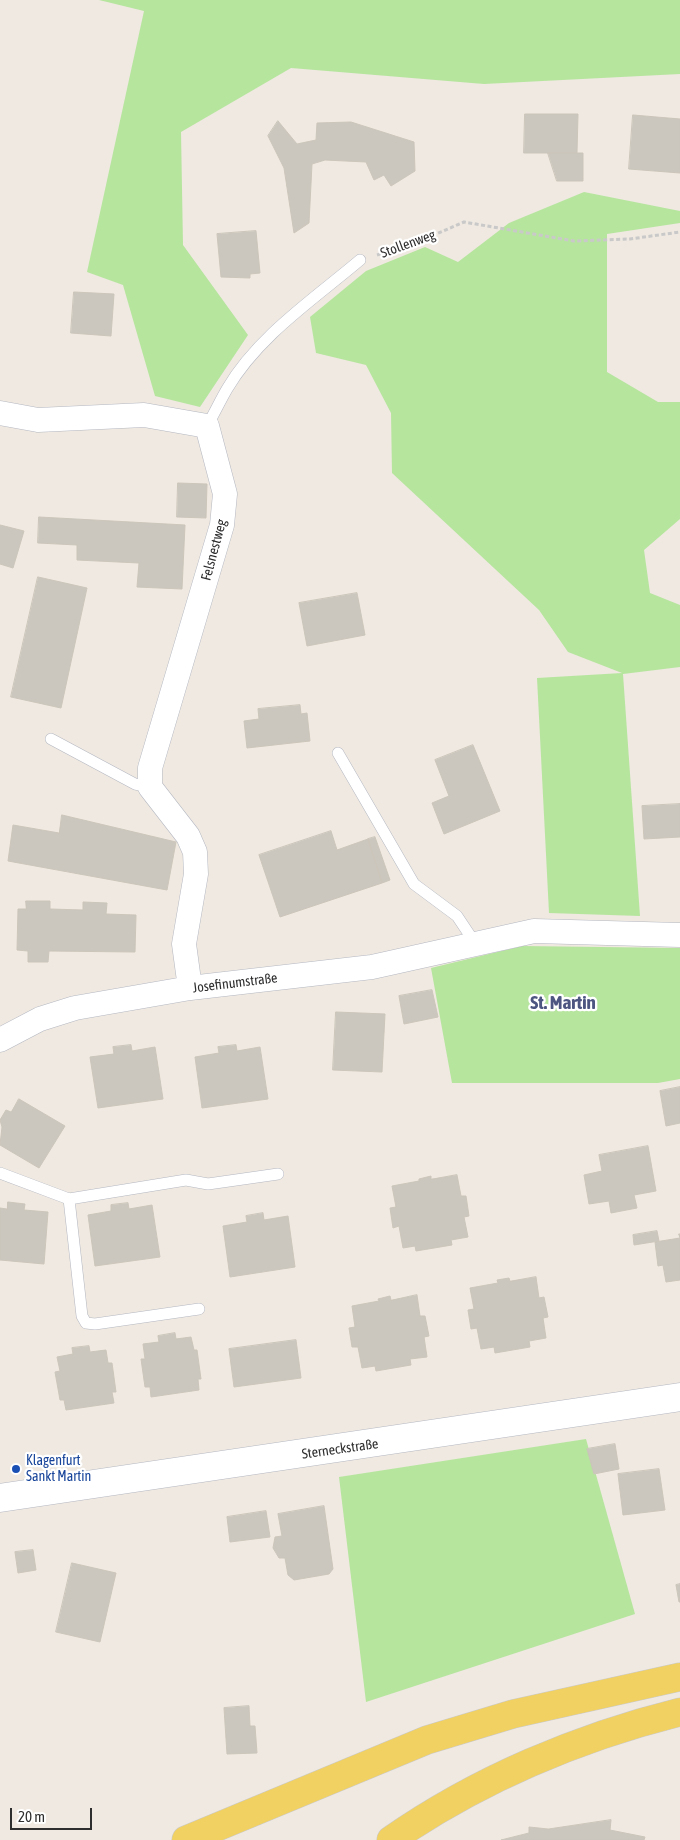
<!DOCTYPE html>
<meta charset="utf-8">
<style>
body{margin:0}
#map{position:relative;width:680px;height:1840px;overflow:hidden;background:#efe9e1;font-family:"Asap Condensed",sans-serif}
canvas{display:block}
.scale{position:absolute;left:10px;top:1808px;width:82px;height:22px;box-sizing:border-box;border:2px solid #2e2e2e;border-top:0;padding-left:6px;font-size:15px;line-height:18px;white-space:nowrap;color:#2e2e2e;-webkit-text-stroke:4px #fff;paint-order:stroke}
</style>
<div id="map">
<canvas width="680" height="1840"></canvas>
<div class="scale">20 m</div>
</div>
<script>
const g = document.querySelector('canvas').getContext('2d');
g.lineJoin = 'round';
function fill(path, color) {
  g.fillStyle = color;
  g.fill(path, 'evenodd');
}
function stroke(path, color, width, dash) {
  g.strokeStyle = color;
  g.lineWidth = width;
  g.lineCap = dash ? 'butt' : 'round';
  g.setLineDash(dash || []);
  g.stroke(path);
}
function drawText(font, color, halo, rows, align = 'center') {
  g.font = font + ' "Asap Condensed",sans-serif';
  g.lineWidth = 4.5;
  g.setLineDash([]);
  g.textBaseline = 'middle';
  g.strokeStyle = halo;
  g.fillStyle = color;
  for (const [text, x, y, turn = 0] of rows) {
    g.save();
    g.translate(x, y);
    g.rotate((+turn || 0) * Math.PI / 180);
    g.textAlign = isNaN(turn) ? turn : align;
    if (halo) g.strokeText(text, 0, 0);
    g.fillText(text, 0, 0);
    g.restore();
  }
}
fill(new Path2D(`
 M 99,0 L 680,0 L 680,74 L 484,84 L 291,68 L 181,132 L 183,245 L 248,335 L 200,407 L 155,396 L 123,285 L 87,272 L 144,11 Z
 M 584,192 L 680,211 L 680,223 L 607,234 L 607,372 L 658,402 L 680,402 L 680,519 L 644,550 L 650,593 L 680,605 L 680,667 L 623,674 L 640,916 L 549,913 L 537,678 L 622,673 L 568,652 L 539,610 L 392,473 L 391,413 L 366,365 L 316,353 L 310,317 L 366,271 L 425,247 L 458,262 L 509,223 Z
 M 522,946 L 680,948 L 680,1079 L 658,1083 L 452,1083 L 431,968 Z
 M 586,1439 L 635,1614 L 366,1702 L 339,1477 Z`), '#b6e59e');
const building = new Path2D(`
 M 525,114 L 578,114 L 577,153 L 524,153 Z
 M 633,115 L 680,119 L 680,173 L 629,169 Z
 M 278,121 L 297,144 L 316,140 L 317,123 L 351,122 L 414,142 L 415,171 L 391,186 L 384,175 L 374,180 L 366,162 L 325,160 L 312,164 L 309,223 L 294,233 L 284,168 L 268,136 Z
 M 548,153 L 583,153 L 583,181 L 557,181 Z
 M 256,231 L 260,273 L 250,274 L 250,278 L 221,277 L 217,234 Z
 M 74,292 L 114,294 L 111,336 L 71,333 Z
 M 178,483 L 207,484 L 206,518 L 177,517 Z
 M 39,517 L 185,525 L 182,589 L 137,587 L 139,563 L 77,560 L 77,545 L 38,543 Z
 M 0,525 L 24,531 L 13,568 L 0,564 Z
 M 38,577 L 87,588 L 61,708 L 11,697 Z
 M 357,593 L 365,635 L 307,646 L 299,603 Z
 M 300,705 L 301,714 L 307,713 L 310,741 L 247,748 L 244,721 L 259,719 L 258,709 Z
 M 473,745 L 500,811 L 444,834 L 432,803 L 449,796 L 435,760 Z
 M 680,804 L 680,837 L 644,839 L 642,806 Z
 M 62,815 L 176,842 L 167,890 L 8,861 L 13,825 L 59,833 Z
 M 331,831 L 337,850 L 368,839 L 382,883 L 280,917 L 259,855 Z
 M 375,837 L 390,880 L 382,883 L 368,839 Z
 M 26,901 L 50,901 L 50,909 L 83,910 L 83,902 L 107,903 L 106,914 L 136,915 L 135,952 L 49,951 L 48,962 L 28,962 L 28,951 L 17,950 L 18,909 L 26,909 Z
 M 432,990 L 438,1017 L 404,1024 L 399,996 Z
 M 336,1012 L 385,1014 L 382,1072 L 333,1070 Z
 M 131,1045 L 132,1051 L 155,1047 L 163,1099 L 98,1108 L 90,1057 L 114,1054 L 113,1047 Z
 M 236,1045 L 237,1051 L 260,1047 L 268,1099 L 202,1108 L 195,1057 L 219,1053 L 218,1047 Z
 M 680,1087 L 680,1123 L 666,1126 L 660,1091 Z
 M 19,1099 L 65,1126 L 39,1168 L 0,1145 L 2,1127 L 0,1120 L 6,1110 L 11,1112 Z
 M 648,1146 L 656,1191 L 634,1195 L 637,1208 L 611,1213 L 609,1201 L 589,1204 L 584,1175 L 602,1171 L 599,1155 Z
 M 457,1175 L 461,1196 L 466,1196 L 469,1216 L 464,1217 L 468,1237 L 451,1240 L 452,1245 L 416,1251 L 415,1246 L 403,1248 L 399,1226 L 393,1228 L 390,1208 L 396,1207 L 392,1186 L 419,1181 L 419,1179 L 431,1176 L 431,1179 Z
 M 8,1202 L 25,1204 L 24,1210 L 48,1212 L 44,1264 L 0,1260 L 0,1208 L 7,1209 Z
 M 128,1203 L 129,1209 L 152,1205 L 160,1257 L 95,1266 L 88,1215 L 111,1211 L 111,1205 Z
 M 263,1213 L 264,1220 L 288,1216 L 295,1267 L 230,1277 L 223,1226 L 247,1222 L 246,1216 Z
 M 657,1231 L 659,1241 L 634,1245 L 633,1235 Z
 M 679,1234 L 680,1234 L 680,1280 L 666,1282 L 663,1265 L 658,1266 L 655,1242 L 680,1238 Z
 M 536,1277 L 539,1298 L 544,1297 L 548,1317 L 543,1318 L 546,1338 L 529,1341 L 530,1347 L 495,1353 L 494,1347 L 481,1349 L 477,1328 L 471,1329 L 468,1310 L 474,1309 L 470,1288 L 498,1283 L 497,1280 L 509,1278 L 510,1281 Z
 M 417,1295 L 420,1316 L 425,1316 L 429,1336 L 424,1337 L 427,1357 L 410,1359 L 411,1365 L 376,1371 L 375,1366 L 362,1368 L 358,1347 L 352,1347 L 349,1328 L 355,1327 L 352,1306 L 379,1301 L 378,1299 L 390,1296 L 391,1300 Z
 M 175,1333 L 176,1339 L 191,1337 L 194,1350 L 197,1350 L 201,1379 L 198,1379 L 199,1390 L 151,1397 L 150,1387 L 145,1387 L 141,1359 L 145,1359 L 143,1344 L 159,1342 L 158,1336 Z
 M 296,1340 L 301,1378 L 234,1387 L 229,1349 Z
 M 89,1346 L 90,1352 L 106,1350 L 108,1363 L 112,1363 L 116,1392 L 112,1392 L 114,1403 L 66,1410 L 64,1400 L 60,1400 L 55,1372 L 60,1371 L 57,1357 L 73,1354 L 72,1348 Z
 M 615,1444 L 619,1469 L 594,1474 L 587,1449 Z
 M 659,1469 L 665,1510 L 623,1515 L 618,1474 Z
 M 324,1506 L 333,1569 L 329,1574 L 294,1580 L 288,1575 L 285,1558 L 279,1558 L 273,1548 L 275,1537 L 282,1536 L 278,1514 Z
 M 266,1511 L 270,1537 L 230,1542 L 227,1517 Z
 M 33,1550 L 36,1570 L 18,1573 L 15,1552 Z
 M 72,1563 L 116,1573 L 100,1642 L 56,1632 Z
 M 680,1584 L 680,1602 L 679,1602 L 676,1585 Z
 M 249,1706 L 250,1726 L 255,1726 L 257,1753 L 227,1754 L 224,1708 Z
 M 611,1820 L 610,1830 L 645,1837 L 644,1840 L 501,1840 L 529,1833 L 529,1827 L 548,1829 Z`);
fill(building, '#cbc7bf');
stroke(building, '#cbc5ba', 1);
const lane = new Path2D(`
 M 207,426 C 214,414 220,401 227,389 C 258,336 314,299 360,260
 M 51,739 L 135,784 L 150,787
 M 338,753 L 414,884 L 457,916 L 475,943
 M 0,1173 L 69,1199 L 186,1180 L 208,1184 L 278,1174
 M 69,1199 L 82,1316 L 86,1323 L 95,1324 L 199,1309`);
const street = new Path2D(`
 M 0,413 L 38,420 L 144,415 L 207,426 L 225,494 L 222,525 L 150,768 L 150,787 L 188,836 L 195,852 L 196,874 L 184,944 L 190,988
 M 0,1040 L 40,1019 L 75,1008 L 190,988 L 372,967 L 534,931 L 680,935`);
const secondary = new Path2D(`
 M 0,1498 L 680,1397`);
const primary = new Path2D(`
 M 186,1840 L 427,1740 L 513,1714 L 680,1677
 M 391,1840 C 477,1780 579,1737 680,1712`);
stroke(lane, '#b4b7c1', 12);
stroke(street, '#b4b7c1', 25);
stroke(secondary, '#b4b7c1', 29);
stroke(primary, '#c9c9c9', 29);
stroke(new Path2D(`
 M 377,255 L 413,244 L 464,222 L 574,241 L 630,239 L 680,232`), '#c9c9c9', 3, [4, 2.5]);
stroke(lane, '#fff', 11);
stroke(street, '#fff', 24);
stroke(secondary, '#fff', 28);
stroke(primary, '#f2d163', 28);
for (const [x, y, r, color] of [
 [16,1469,5,"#1a4fb4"]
]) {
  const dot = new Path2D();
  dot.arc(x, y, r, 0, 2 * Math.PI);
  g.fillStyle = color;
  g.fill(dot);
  stroke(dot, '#fff', 2);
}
drawText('14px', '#2e2e2e', '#fff', [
 ["Stollenweg",408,244,-20],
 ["Felsnestweg",214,550,-75],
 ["Josefinumstraße",235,983,-7],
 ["Sterneckstraße",340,1449,-8]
]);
drawText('14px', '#164399', '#fff', [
 ["Klagenfurt",26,1461],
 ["Sankt Martin",26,1477]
], 'left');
drawText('bold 19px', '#4d5680', '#fff', [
 ["St. Martin",563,1003]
]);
</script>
